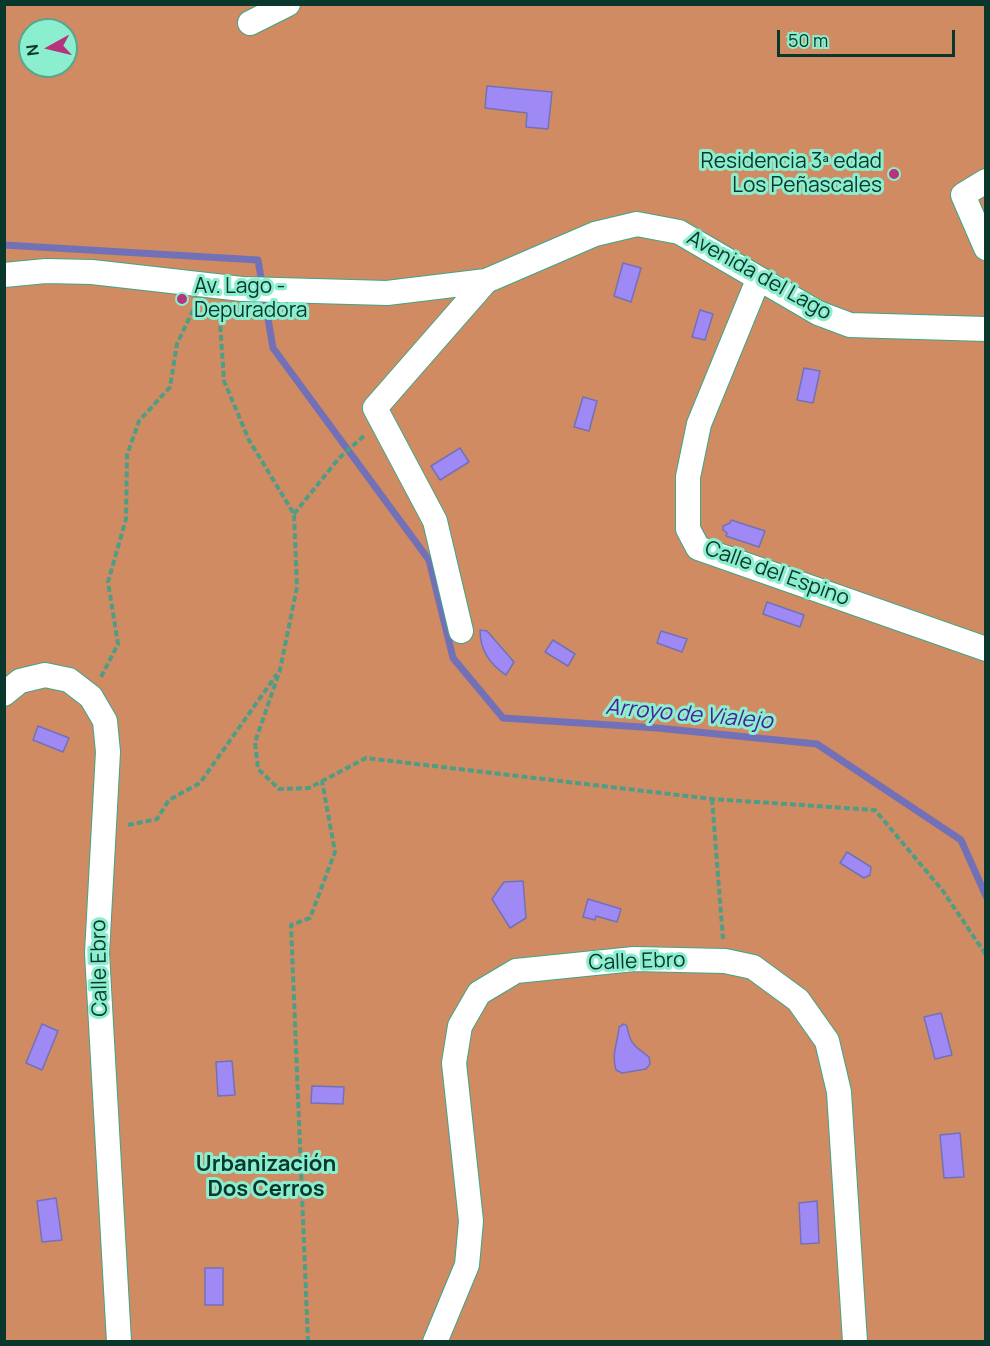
<!DOCTYPE html>
<meta charset="utf-8">
<style>
body{margin:0}
#map{position:relative;width:990px;height:1346px;overflow:hidden;background:#7de0c1;font-family:Manrope,sans-serif}
canvas{display:block}
.frame{position:absolute;inset:0;border:6px solid #0a372b;pointer-events:none}
.north{position:absolute;left:18px;top:18px;width:60px;height:60px;box-sizing:border-box;background:#8beece;border:2px solid #57a58d;border-radius:50%;rotate:262deg;font-size:16px;font-weight:700;line-height:24px;text-align:center;color:#0a372b}
.north::after{content:'';display:block;margin:auto;width:21px;height:27px;background:#b6347c;clip-path:polygon(50% 0,100% 100%,50% 72%,0 100%)}
.scale{position:absolute;left:777px;top:30px;width:178px;height:27px;box-sizing:border-box;border:3px solid #0a372b;border-top:0;padding-left:8px;font-size:18px;line-height:21px;white-space:nowrap;color:#0a372b;-webkit-text-stroke:4px #8beece;paint-order:stroke}
</style>
<div id="map">
<canvas width="990" height="1346"></canvas>
<div class="frame"></div>
<div class="north">N</div>
<div class="scale">50 m</div>
</div>
<script>
const g = document.querySelector('canvas').getContext('2d');
g.lineJoin = 'round';
function fill(path, color) {
  g.fillStyle = color;
  g.fill(path, 'evenodd');
}
function stroke(path, color, width, dash) {
  g.strokeStyle = color;
  g.lineWidth = width;
  g.lineCap = dash ? 'butt' : 'round';
  g.setLineDash(dash || []);
  g.stroke(path);
}
function drawText(font, color, halo, rows, align = 'center') {
  g.font = font + ' Manrope,sans-serif';
  g.lineWidth = 6;
  g.setLineDash([]);
  g.textBaseline = 'middle';
  g.strokeStyle = halo;
  g.fillStyle = color;
  for (const [text, x, y, turn = 0] of rows) {
    g.save();
    g.translate(x, y);
    g.rotate((+turn || 0) * Math.PI / 180);
    g.textAlign = isNaN(turn) ? turn : align;
    if (halo) g.strokeText(text, 0, 0);
    g.fillText(text, 0, 0);
    g.restore();
  }
}
fill(new Path2D(`
 M 5,5 L 985,5 L 985,1341 L 5,1342 ZM 30,30 L 66,30 L 66,66 L 30,66 Z`), '#d08b62');
const water = new Path2D(`
 M 487,86 L 552,92 L 548,129 L 526,127 L 527,113 L 485,108 Z
 M 623,263 L 641,268 L 631,302 L 614,296 Z
 M 700,310 L 713,314 L 705,340 L 692,337 Z
 M 804,368 L 820,371 L 813,403 L 797,400 Z
 M 583,397 L 597,401 L 589,431 L 574,427 Z
 M 460,448 L 469,462 L 440,480 L 431,466 Z
 M 731,520 L 765,531 L 759,547 L 726,536 L 727,533 L 723,530 L 723,526 L 730,523 Z
 M 767,602 L 804,615 L 800,627 L 763,614 Z
 M 480,630 L 487,631 L 514,662 L 506,675 C 489,664 480,649 480,630 Z
 M 661,631 L 687,639 L 682,652 L 657,643 Z
 M 553,640 L 575,654 L 568,666 L 545,652 Z
 M 38,726 L 69,738 L 63,752 L 33,740 Z
 M 847,852 L 871,867 L 870,875 L 864,878 L 840,863 Z
 M 523,881 L 526,918 L 510,928 L 492,899 L 504,882 Z
 M 588,899 L 621,909 L 617,922 L 596,916 L 595,920 L 583,917 Z
 M 941,1013 L 952,1055 L 935,1059 L 924,1017 Z
 M 42,1024 L 58,1031 L 42,1070 L 26,1063 Z
 M 624,1024 L 627,1026 C 630,1045 635,1046 649,1057 L 650,1064 L 646,1069 L 622,1073 L 616,1070 C 611,1054 618,1042 619,1027 Z
 M 232,1061 L 235,1095 L 218,1096 L 216,1062 Z
 M 312,1086 L 344,1087 L 343,1104 L 311,1103 Z
 M 960,1133 L 964,1177 L 944,1178 L 940,1135 Z
 M 56,1198 L 62,1240 L 42,1242 L 37,1201 Z
 M 817,1201 L 819,1243 L 801,1244 L 799,1203 Z
 M 205,1268 L 223,1268 L 223,1305 L 205,1305 Z`);
fill(water, '#9f8af5');
stroke(water, '#7271b8', 1.5);
stroke(new Path2D(`
 M 4,245 L 258,260 L 273,348 L 429,560 L 453,658 L 503,718 L 657,728 L 817,744 L 961,840 L 986,896`), '#7271b8', 7);
const minor = new Path2D(`
 M 250,23 L 288,4
 M 986,181 L 963,195 L 986,248
 M 4,275 L 46,271 L 92,272 L 242,289 L 387,293 L 486,281 L 595,234 L 637,224 L 679,232 L 818,313 L 850,325 L 986,329
 M 758,280 L 699,424 L 688,477 L 688,529 L 698,548 L 986,649
 M 461,631 L 435,521 L 375,408 L 486,281
 M 4,694 L 20,681 L 45,675 L 69,680 L 91,697 L 105,721 L 108,752 L 97,953 L 119,1342
 M 435,1342 L 467,1265 L 471,1221 L 454,1063 L 460,1026 L 479,993 L 516,971 L 634,959 L 725,961 L 753,967 L 798,1000 L 827,1041 L 839,1092 L 855,1342`);
stroke(minor, '#3fa588', 26);
stroke(new Path2D(`
 M 219,308 L 224,381 L 249,440 L 294,514 L 297,587 L 280,670 L 255,742 L 258,769 L 279,789 L 309,788 L 366,758 L 712,799 L 875,810 L 943,891 L 986,955
 M 294,514 L 339,458 L 365,435
 M 101,677 L 118,644 L 108,582 L 126,519 L 127,455 L 139,421 L 170,387 L 177,344 L 195,306
 M 712,799 L 723,939
 M 128,825 L 157,819 L 169,800 L 200,783 L 277,674
 M 308,1342 L 291,925 L 310,918 L 335,852 L 322,781`), '#509d86', 4, [6, 3]);
stroke(minor, '#fff', 24);
for (const [x, y, r, color] of [
 [894,174,6,"#b6347c"],
 [182,299,6,"#b6347c"]
]) {
  const dot = new Path2D();
  dot.arc(x, y, r, 0, 2 * Math.PI);
  g.fillStyle = color;
  g.fill(dot);
  stroke(dot, '#8beece', 2);
}
drawText('21px', '#0a372b', '#8beece', [
 ["Residencia 3ª edad",882,162],
 ["Los Peñascales",882,186],
 ["Av. Lago -",194,287,"left"],
 ["Depuradora",194,311,"left"]
], 'right');
drawText('21px', '#0a372b', '#8beece', [
 ["Avenida del Lago",759,276,29],
 ["Calle del Espino",777,574,20],
 ["Calle Ebro",637,962,-2],
 ["Calle Ebro",100,968,-91]
]);
drawText('italic 22px', '#4b1f9c', '#8beece', [
 ["Arroyo de Vialejo",689,715,5]
]);
drawText('bold 22px', '#0a372b', '#8beece', [
 ["Urbanización",266,1165],
 ["Dos Cerros",266,1190]
]);
</script>
